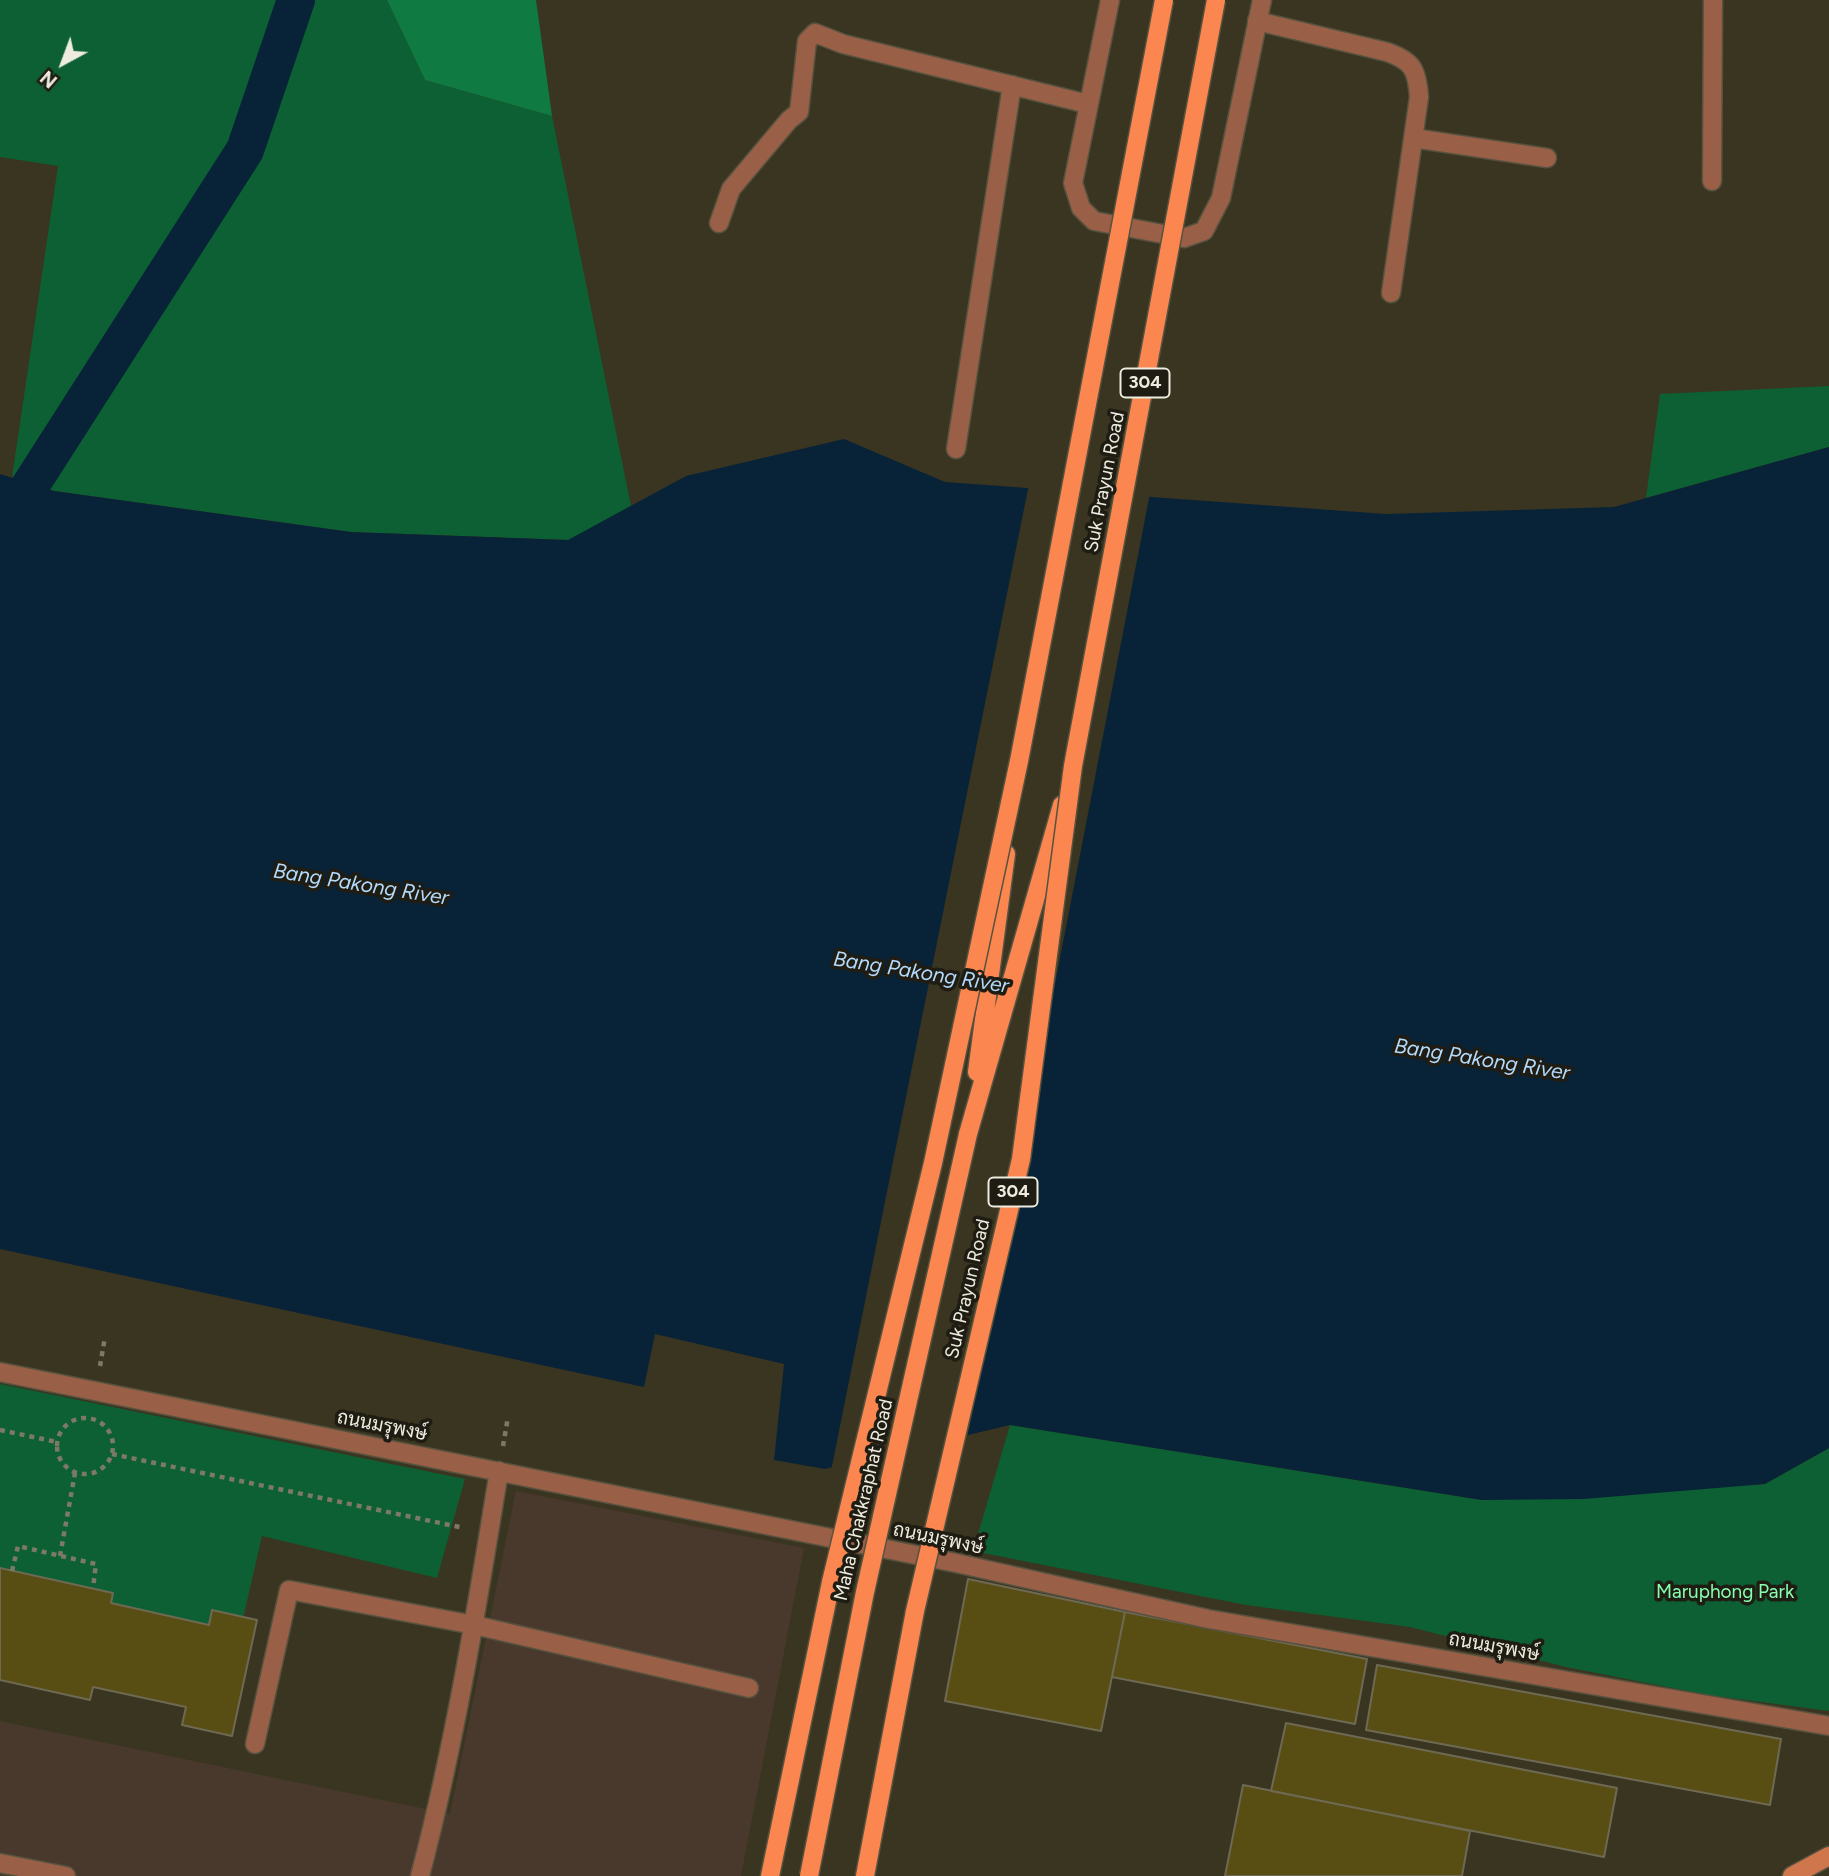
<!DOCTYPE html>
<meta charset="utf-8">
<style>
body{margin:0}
#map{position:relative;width:1829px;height:1876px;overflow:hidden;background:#3a3520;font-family:Figtree,sans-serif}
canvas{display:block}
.north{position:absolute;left:28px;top:28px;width:70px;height:70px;-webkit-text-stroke:5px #1f1d13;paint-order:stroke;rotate:221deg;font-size:19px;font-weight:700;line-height:28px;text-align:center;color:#eeecdf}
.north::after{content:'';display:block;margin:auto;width:24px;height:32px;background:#eeecdf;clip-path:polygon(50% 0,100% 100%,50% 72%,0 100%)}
</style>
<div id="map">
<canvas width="1829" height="1876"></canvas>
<div class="north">N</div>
</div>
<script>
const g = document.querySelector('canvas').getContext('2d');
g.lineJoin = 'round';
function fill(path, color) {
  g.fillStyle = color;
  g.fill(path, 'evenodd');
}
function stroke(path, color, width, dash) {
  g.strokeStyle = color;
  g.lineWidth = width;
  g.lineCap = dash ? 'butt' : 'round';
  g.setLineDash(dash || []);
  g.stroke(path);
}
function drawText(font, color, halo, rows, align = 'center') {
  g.font = font + ' Figtree,Sarabun,sans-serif';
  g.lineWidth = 7;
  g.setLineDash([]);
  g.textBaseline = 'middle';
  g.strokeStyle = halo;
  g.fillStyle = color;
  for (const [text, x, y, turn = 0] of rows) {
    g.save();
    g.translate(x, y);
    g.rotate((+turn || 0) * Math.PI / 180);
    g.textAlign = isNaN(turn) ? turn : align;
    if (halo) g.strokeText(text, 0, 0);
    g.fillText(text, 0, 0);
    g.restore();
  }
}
fill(new Path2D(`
 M 516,1491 L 804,1548 L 741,1876 L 0,1876 L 0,1721 L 450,1814 Z`), '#49392d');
fill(new Path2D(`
 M 0,0 L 387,0 L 425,80 L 552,116 L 631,506 L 569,540 L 351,532 L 54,491 L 12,477 L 58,166 L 0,157 Z
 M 1829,386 L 1829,447 L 1646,498 L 1660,394 Z
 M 0,1384 L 465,1479 L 437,1578 L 262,1536 L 239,1636 L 0,1587 Z
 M 1010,1425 L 1482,1500 L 1765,1484 L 1829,1448 L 1829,1711 L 1708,1695 L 1566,1667 L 1410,1627 L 1246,1605 L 973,1551 Z`), '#0c6033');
fill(new Path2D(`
 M 387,0 L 536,0 L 552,116 L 425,80 Z`), '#0f7b43');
fill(new Path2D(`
 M 844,439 L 945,482 L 1386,514 L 1614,507 L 1829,447 L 1829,1448 L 1765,1484 L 1584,1499 L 1482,1500 L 1010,1425 L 825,1469 L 774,1460 L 784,1364 L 655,1334 L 644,1387 L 0,1249 L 0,474 L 54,491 L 351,532 L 568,540 L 686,476 Z`), '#082338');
fill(new Path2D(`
 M 1029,484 L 1150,493 L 967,1439 L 831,1471 Z`), '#3a3520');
stroke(new Path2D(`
 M 0,533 L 245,150 L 296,0`), '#082338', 38);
const building = new Path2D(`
 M 0,1568 L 113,1593 L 111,1603 L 209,1625 L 212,1610 L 257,1620 L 232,1736 L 182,1725 L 186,1707 L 93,1687 L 90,1700 L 0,1680 Z
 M 968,1579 L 1125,1612 L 1101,1731 L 945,1701 Z
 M 1125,1612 L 1367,1659 L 1355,1724 L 1112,1677 Z
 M 1377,1665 L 1781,1739 L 1770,1805 L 1366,1730 Z
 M 1286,1723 L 1617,1788 L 1604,1857 L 1271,1791 Z
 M 1243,1785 L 1470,1831 L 1462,1876 L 1225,1876 Z`);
fill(building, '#584d13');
stroke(building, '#6e6953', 2);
const service = new Path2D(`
 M 1257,21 L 1387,52 C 1413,61 1417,70 1419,97 L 1391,293
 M 1413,138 L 1547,158
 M 255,1744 L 289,1590 L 474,1625 L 749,1688`);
const minor = new Path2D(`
 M 1110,0 L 1073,183 L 1081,208 L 1094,221 L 1184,238 L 1204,231 L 1221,198 L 1262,0
 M 1712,181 L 1713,0
 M 719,223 L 731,189 L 789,120 L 799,112 L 807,41 L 815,33 L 843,44 L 1088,104
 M 956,449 L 1012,85
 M 0,1372 L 956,1563 L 1208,1619 L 1829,1726
 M 0,1863 L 66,1876
 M 420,1876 C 455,1743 477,1607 499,1471`);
const secondary = new Path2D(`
 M 1792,1876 L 1829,1856`);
const primary = new Path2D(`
 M 977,1072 L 1006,854
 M 968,1134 L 1062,805
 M 770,1876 L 831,1582
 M 865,1876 L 915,1611`);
stroke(service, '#57523f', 21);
stroke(minor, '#57523f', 21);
stroke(secondary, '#57523f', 21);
stroke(primary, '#57523f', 21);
stroke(new Path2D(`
 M 100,1366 L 105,1337
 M57 1446a28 28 0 1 1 56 0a28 28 0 1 1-56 0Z
 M 0,1430 L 57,1442
 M 503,1446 L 508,1417
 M 112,1454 L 464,1528
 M 60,1556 L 75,1473
 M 12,1571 L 18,1546 L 96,1564 L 93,1588`), '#7d7967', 4.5, [5, 5]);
stroke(service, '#996047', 18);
stroke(minor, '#996047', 18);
stroke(secondary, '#d0764c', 18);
stroke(primary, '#fb864f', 18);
const primaryBridge = new Path2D(`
 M 831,1582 L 933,1163 L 1019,761 L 1164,0
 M 915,1611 L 1021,1159 L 1073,766 L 1216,0
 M 809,1876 L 865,1592 L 968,1134`);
stroke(primaryBridge, '#57523f', 21, []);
stroke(primaryBridge, '#fb864f', 18);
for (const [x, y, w] of [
 [1145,383,49],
 [1013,1192,49]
]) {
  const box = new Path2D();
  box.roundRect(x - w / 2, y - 14.5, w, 29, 5);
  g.fillStyle = '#1f1d13';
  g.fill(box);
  stroke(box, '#eeecdf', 2);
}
drawText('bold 18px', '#eeecdf', null, [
 ["304",1145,383],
 ["304",1013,1192]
]);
drawText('19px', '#eeecdf', '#1f1d13', [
 ["Suk Prayun Road",1105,482,-79],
 ["Suk Prayun Road",968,1289,-77],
 ["ถนนมรุพงษ์",382,1426,11],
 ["Maha Chakkraphat Road",864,1500,-77],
 ["ถนนมรุพงษ์",938,1539,12],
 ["ถนนมรุพงษ์",1494,1647,10]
]);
drawText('19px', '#85ffaf', '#1f1d13', [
 ["Maruphong Park",1725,1592]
]);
drawText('italic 21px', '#b3dafc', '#1f1d13', [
 ["Bang Pakong River",361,885,9],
 ["Bang Pakong River",921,973,9],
 ["Bang Pakong River",1482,1060,9]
]);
</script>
